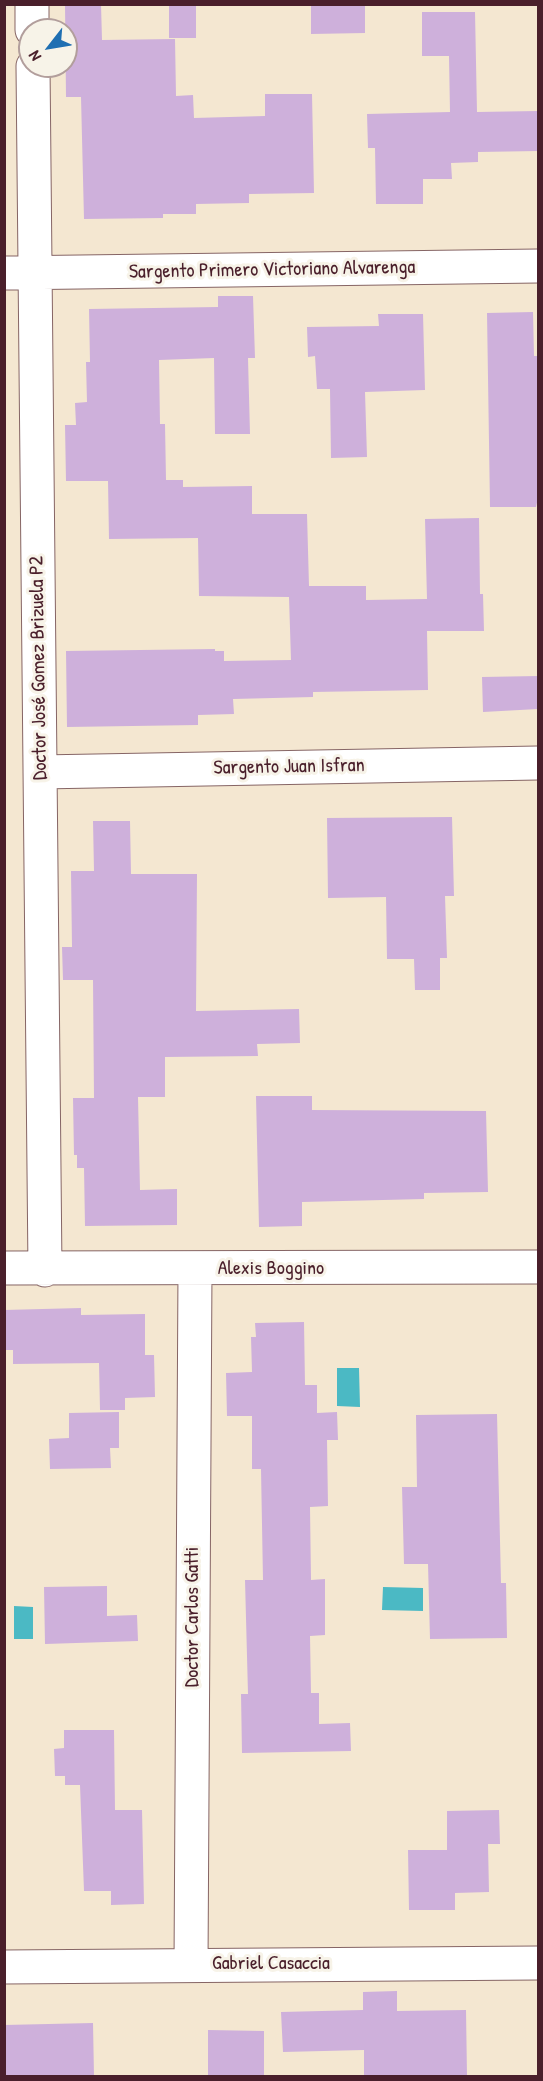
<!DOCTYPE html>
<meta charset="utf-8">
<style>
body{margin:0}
#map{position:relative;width:543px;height:2081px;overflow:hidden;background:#f4e7d1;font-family:"Patrick Hand",sans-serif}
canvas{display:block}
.frame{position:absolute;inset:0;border:6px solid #4a1f2b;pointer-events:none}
.north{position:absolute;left:18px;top:18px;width:60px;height:60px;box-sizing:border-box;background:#f7f3e8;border:2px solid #b29e9c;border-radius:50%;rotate:239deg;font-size:16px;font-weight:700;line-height:24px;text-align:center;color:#4a1f2b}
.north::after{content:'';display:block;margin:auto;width:21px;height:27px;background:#1f6fb2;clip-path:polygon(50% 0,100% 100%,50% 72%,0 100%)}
</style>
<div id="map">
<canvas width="543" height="2081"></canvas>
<div class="frame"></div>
<div class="north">N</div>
</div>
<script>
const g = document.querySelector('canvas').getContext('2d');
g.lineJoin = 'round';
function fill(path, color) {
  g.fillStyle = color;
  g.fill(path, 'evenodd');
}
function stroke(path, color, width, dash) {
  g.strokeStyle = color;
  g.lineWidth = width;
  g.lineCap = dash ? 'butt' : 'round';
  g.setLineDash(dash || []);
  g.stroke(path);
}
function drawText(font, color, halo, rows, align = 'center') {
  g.font = font + ' "Patrick Hand",sans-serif';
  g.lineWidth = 6;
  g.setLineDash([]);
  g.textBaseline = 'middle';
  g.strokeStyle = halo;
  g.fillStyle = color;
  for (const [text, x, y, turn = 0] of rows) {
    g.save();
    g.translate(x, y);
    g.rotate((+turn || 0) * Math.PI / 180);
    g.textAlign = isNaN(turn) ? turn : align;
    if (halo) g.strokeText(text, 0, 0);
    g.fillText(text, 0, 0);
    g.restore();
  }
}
fill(new Path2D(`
 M 337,1368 L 359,1368 L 360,1407 L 337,1406 Z
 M 383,1587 L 423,1588 L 423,1611 L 382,1610 Z
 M 14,1606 L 33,1607 L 33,1639 L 14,1639 Z`), '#4bb9c4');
fill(new Path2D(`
 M 65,4 L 101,4 L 102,40 L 175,39 L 176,96 L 193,95 L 194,118 L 265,116 L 265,94 L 312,94 L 314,193 L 249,194 L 249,203 L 196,204 L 196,214 L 163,214 L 163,218 L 84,219 L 81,97 L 66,97 Z
 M 169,4 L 196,4 L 196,38 L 169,38 Z
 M 311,4 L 365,4 L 365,33 L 311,34 Z
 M 422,12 L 475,12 L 477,112 L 538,111 L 538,151 L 478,152 L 478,162 L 451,163 L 452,179 L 423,179 L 423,204 L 376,204 L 375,148 L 368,148 L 367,114 L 450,112 L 449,56 L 422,56 Z
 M 218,296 L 253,296 L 255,358 L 248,358 L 250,434 L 215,434 L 214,358 L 159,360 L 160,424 L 165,424 L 166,480 L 183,480 L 183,487 L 252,486 L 252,514 L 307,514 L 309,586 L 366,586 L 366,600 L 427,599 L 425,519 L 479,518 L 480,594 L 483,594 L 484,631 L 427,631 L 428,690 L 313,692 L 313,697 L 233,699 L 234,714 L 198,715 L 198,725 L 67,727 L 66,651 L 215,649 L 215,651 L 224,651 L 224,661 L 291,660 L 289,597 L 199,596 L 198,538 L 109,539 L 108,481 L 66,481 L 65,425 L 76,425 L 75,403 L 87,402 L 86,362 L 90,362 L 89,309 L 218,307 Z
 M 533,312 L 534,356 L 538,356 L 538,498 L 536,507 L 490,507 L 487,313 Z
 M 378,314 L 423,314 L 425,390 L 365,392 L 367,457 L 331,458 L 330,389 L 317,389 L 315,356 L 308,357 L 307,327 L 379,326 Z
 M 538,676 L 538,709 L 483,712 L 482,677 Z
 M 452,817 L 454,896 L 445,896 L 447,958 L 440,958 L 440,990 L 415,990 L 414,959 L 387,959 L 386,897 L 328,898 L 327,818 Z
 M 93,821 L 130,821 L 131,874 L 197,874 L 196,1011 L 299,1009 L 300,1043 L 257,1044 L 258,1056 L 165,1057 L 165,1097 L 138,1097 L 140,1190 L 177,1189 L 177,1225 L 85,1226 L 84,1168 L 77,1168 L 77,1155 L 74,1155 L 73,1098 L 94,1098 L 93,980 L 63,980 L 62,947 L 72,947 L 71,871 L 94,871 Z
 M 256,1096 L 312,1096 L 312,1110 L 486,1111 L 488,1192 L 424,1193 L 424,1199 L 302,1202 L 302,1226 L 259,1227 Z
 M 81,1308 L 81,1315 L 145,1314 L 145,1355 L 154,1355 L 155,1397 L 125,1398 L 125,1410 L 100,1410 L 99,1363 L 13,1364 L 13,1350 L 4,1350 L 4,1310 Z
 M 304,1322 L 305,1385 L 317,1385 L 317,1413 L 337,1412 L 338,1440 L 327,1440 L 328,1506 L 310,1507 L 311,1580 L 325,1579 L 325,1635 L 310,1636 L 311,1693 L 319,1693 L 319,1724 L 350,1723 L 351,1751 L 242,1753 L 241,1694 L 248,1694 L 245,1580 L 263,1580 L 261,1469 L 252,1469 L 252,1416 L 227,1416 L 226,1373 L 252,1372 L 251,1337 L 256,1337 L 255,1323 Z
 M 119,1412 L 119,1448 L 110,1448 L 111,1468 L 50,1469 L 49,1439 L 69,1438 L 69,1413 Z
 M 497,1414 L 501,1583 L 506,1583 L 507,1638 L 430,1639 L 428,1564 L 404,1564 L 402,1487 L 417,1487 L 416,1415 Z
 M 107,1586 L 107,1616 L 137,1615 L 138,1641 L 45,1644 L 44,1587 Z
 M 64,1730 L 114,1730 L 115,1810 L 142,1810 L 144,1904 L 111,1905 L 111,1891 L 84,1891 L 80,1785 L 65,1785 L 65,1776 L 55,1776 L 54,1749 L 64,1748 Z
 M 499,1810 L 500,1844 L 488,1844 L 489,1892 L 455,1893 L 455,1910 L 409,1910 L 408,1850 L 447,1850 L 447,1811 Z
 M 397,1991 L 397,2011 L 466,2010 L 467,2076 L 364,2076 L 364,2050 L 283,2052 L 281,2012 L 363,2010 L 363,1992 Z
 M 93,2023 L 94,2076 L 4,2076 L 4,2025 Z
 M 208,2030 L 264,2031 L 264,2076 L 208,2076 Z`), '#ceb0db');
const street = new Path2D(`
 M 32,4 L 32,30
 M 33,66 L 45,1270
 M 4,273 L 538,266
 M 40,772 L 538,763
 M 4,1268 L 538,1267
 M 191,1964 L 195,1270
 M 4,1967 L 538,1963`);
stroke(street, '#866565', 35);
stroke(street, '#fff', 33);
drawText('20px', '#4a1f2b', '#f7f3e8', [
 ["Sargento Primero Victoriano Alvarenga",272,270,-1],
 ["Doctor José Gomez Brizuela P2",39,668,-91],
 ["Sargento Juan Isfran",289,767,-1],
 ["Alexis Boggino",271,1269],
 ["Doctor Carlos Gatti",193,1617,-90],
 ["Gabriel Casaccia",271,1964]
]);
</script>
